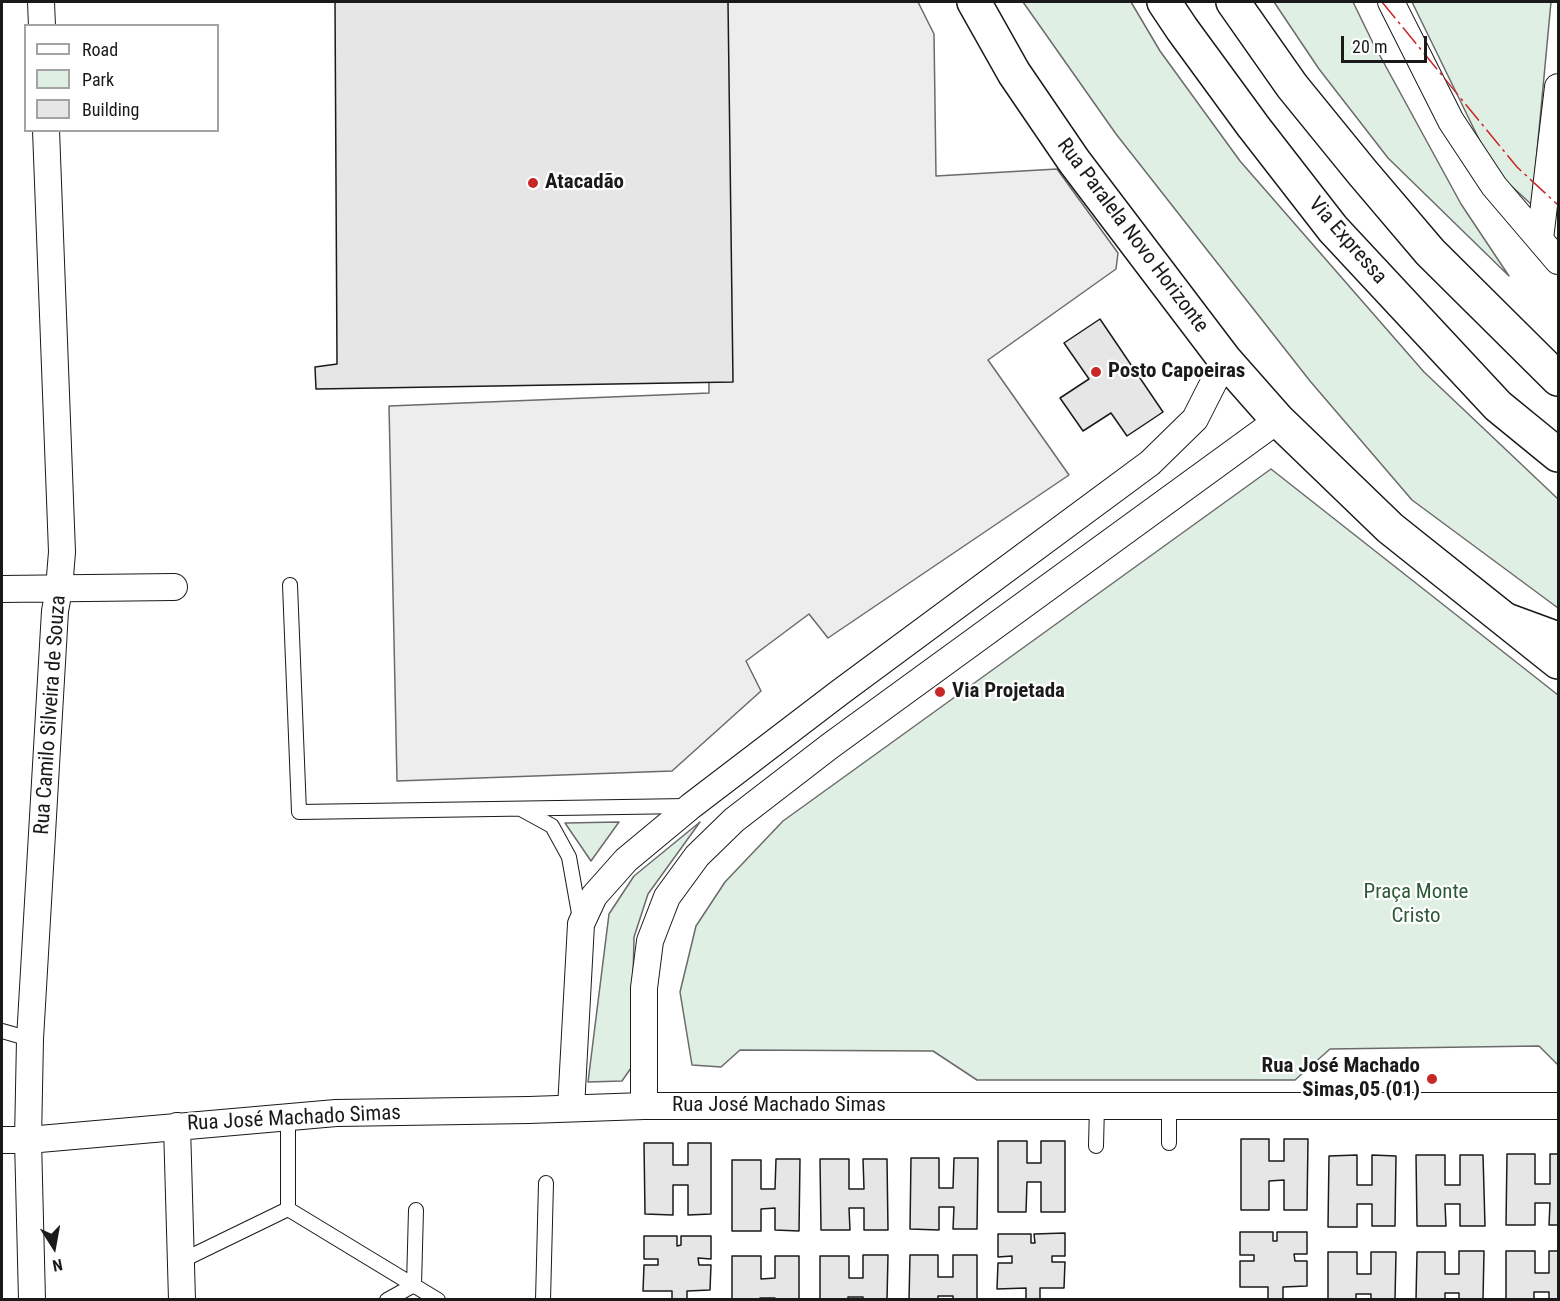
<!DOCTYPE html>
<meta charset="utf-8">
<style>
body{margin:0}
#map{position:relative;width:1560px;height:1301px;overflow:hidden;background:#fff;font-family:"Roboto Condensed",sans-serif}
canvas{display:block}
.frame{position:absolute;inset:0;border:3px solid #1a1a1a;pointer-events:none}
.legend{position:absolute;left:24px;top:24px;width:195px;height:108px;box-sizing:border-box;background:#fff;border:2px solid #a3a3a3;margin:0;padding:8px 10px;list-style:none;font-size:18px;color:#1a1a1a}
.legend li{display:flex;align-items:center;gap:12px;height:30px}
.legend b{width:30px;border:2px solid #a3a3a3}
.north{position:absolute;left:24px;top:1217px;width:60px;height:60px;-webkit-text-stroke:4px #fff;paint-order:stroke;rotate:169deg;font-size:16px;font-weight:700;line-height:24px;text-align:center;color:#1a1a1a}
.north::after{content:'';display:block;margin:auto;width:21px;height:27px;background:#1a1a1a;clip-path:polygon(50% 0,100% 100%,50% 72%,0 100%)}
.scale{position:absolute;left:1341px;top:36px;width:86px;height:27px;box-sizing:border-box;border:3px solid #1a1a1a;border-top:0;padding-left:8px;font-size:18px;line-height:21px;white-space:nowrap;color:#1a1a1a;-webkit-text-stroke:4px #fff;paint-order:stroke}
</style>
<div id="map">
<canvas width="1560" height="1301"></canvas>
<div class="frame"></div>
<ul class="legend">
<li><b style="height:8px;background:#fff"></b>Road</li>
<li><b style="height:16px;background:#e0efe3"></b>Park</li>
<li><b style="height:16px;background:#e6e6e6"></b>Building</li>
</ul>
<div class="north">N</div>
<div class="scale">20 m</div>
</div>
<script>
const g = document.querySelector('canvas').getContext('2d');
g.lineJoin = 'round';
function fill(path, color) {
  g.fillStyle = color;
  g.fill(path, 'evenodd');
}
function stroke(path, color, width, dash) {
  g.strokeStyle = color;
  g.lineWidth = width;
  g.lineCap = dash ? 'butt' : 'round';
  g.setLineDash(dash || []);
  g.stroke(path);
}
function drawText(font, color, halo, rows, align = 'center') {
  g.font = font + ' "Roboto Condensed",sans-serif';
  g.lineWidth = 4.5;
  g.setLineDash([]);
  g.textBaseline = 'middle';
  g.strokeStyle = halo;
  g.fillStyle = color;
  for (const [text, x, y, turn = 0] of rows) {
    g.save();
    g.translate(x, y);
    g.rotate((+turn || 0) * Math.PI / 180);
    g.textAlign = isNaN(turn) ? turn : align;
    if (halo) g.strokeText(text, 0, 0);
    g.fillText(text, 0, 0);
    g.restore();
  }
}
const green = new Path2D(`
 M 1023,2 L 1131,2 L 1160,51 L 1240,161 L 1424,372 L 1558,499 L 1558,608 L 1412,500 L 1310,381 L 1116,134 Z
 M 1274,2 L 1353,2 L 1373,43 L 1461,204 L 1509,276 L 1388,158 L 1319,69 Z
 M 1412,2 L 1551,2 L 1532,205 L 1494,170 Z
 M 1271,469 L 1558,695 L 1558,1065 L 1539,1046 L 1330,1049 L 1295,1080 L 977,1080 L 933,1051 L 740,1050 L 721,1067 L 692,1065 L 680,992 L 696,926 L 725,882 L 783,821 Z
 M 619,822 L 591,861 L 565,823 Z
 M 700,822 L 648,894 L 634,937 L 632,1025 L 633,1065 L 622,1081 L 588,1082 L 609,914 L 634,876 Z`);
fill(green, '#e0efe3');
stroke(green, '#6a6a6a', 1.5);
const parking = new Path2D(`
 M 705,2 L 918,2 L 934,34 L 936,176 L 1057,169 L 1118,253 L 1116,269 L 988,360 L 1069,475 L 828,638 L 809,614 L 746,661 L 761,691 L 672,771 L 397,781 L 389,406 L 709,393 Z`);
fill(parking, '#ededed');
stroke(parking, '#6a6a6a', 1.5);
const building = new Path2D(`
 M 335,2 L 728,2 L 733,382 L 316,389 L 315,367 L 337,364 Z
 M 1100,319 L 1163,412 L 1127,436 L 1111,413 L 1083,431 L 1060,398 L 1089,379 L 1064,343 Z
 M 1241,1139 L 1269,1139 L 1269,1161 L 1284,1161 L 1284,1139 L 1308,1139 L 1307,1210 L 1284,1210 L 1284,1180 L 1269,1181 L 1269,1210 L 1241,1210 Z
 M 998,1141 L 1027,1141 L 1027,1163 L 1041,1163 L 1041,1141 L 1065,1141 L 1065,1212 L 1041,1212 L 1041,1182 L 1027,1182 L 1026,1212 L 998,1212 Z
 M 644,1143 L 673,1143 L 673,1165 L 688,1165 L 688,1143 L 711,1143 L 711,1214 L 688,1215 L 688,1185 L 673,1185 L 673,1215 L 645,1214 Z
 M 1507,1154 L 1535,1154 L 1535,1184 L 1550,1184 L 1550,1154 L 1558,1154 L 1558,1225 L 1549,1225 L 1550,1203 L 1535,1203 L 1535,1225 L 1506,1225 Z
 M 1357,1155 L 1357,1185 L 1372,1185 L 1372,1155 L 1396,1156 L 1395,1226 L 1372,1226 L 1372,1204 L 1357,1204 L 1357,1227 L 1328,1227 L 1329,1156 Z
 M 1416,1155 L 1445,1155 L 1445,1185 L 1460,1185 L 1460,1155 L 1483,1155 L 1485,1226 L 1460,1226 L 1460,1204 L 1445,1204 L 1446,1226 L 1417,1226 Z
 M 911,1158 L 939,1158 L 939,1188 L 953,1188 L 954,1158 L 978,1158 L 977,1229 L 953,1229 L 954,1207 L 939,1207 L 939,1230 L 910,1229 Z
 M 776,1159 L 800,1159 L 799,1231 L 775,1230 L 775,1208 L 761,1209 L 761,1231 L 732,1231 L 732,1160 L 761,1160 L 761,1189 L 775,1189 Z
 M 820,1159 L 849,1159 L 849,1189 L 864,1189 L 863,1159 L 887,1159 L 888,1230 L 864,1230 L 864,1208 L 849,1208 L 850,1230 L 821,1230 Z
 M 1240,1232 L 1273,1232 L 1273,1241 L 1277,1241 L 1277,1232 L 1307,1232 L 1307,1254 L 1294,1254 L 1295,1261 L 1307,1261 L 1307,1286 L 1283,1287 L 1283,1300 L 1268,1300 L 1268,1287 L 1240,1287 L 1240,1261 L 1254,1261 L 1254,1255 L 1240,1255 Z
 M 1065,1233 L 1065,1256 L 1052,1256 L 1052,1262 L 1065,1262 L 1064,1288 L 1040,1288 L 1040,1300 L 1026,1300 L 1026,1288 L 997,1289 L 998,1263 L 1012,1263 L 1012,1256 L 998,1257 L 998,1234 L 1031,1234 L 1031,1243 L 1035,1243 L 1034,1234 Z
 M 644,1236 L 677,1236 L 677,1246 L 681,1245 L 681,1236 L 711,1236 L 711,1259 L 698,1258 L 699,1265 L 711,1265 L 710,1290 L 687,1291 L 687,1300 L 672,1300 L 672,1291 L 643,1291 L 644,1265 L 658,1265 L 658,1259 L 644,1259 Z
 M 1459,1251 L 1484,1251 L 1483,1300 L 1459,1300 L 1459,1293 L 1445,1293 L 1445,1300 L 1416,1300 L 1417,1252 L 1445,1252 L 1445,1274 L 1459,1274 Z
 M 1506,1251 L 1535,1251 L 1535,1273 L 1549,1273 L 1549,1251 L 1558,1251 L 1558,1300 L 1549,1300 L 1549,1292 L 1534,1292 L 1534,1300 L 1506,1300 Z
 M 1328,1252 L 1357,1252 L 1357,1274 L 1371,1274 L 1371,1252 L 1396,1252 L 1395,1300 L 1371,1300 L 1371,1294 L 1356,1294 L 1356,1300 L 1328,1300 Z
 M 863,1255 L 888,1255 L 887,1300 L 863,1300 L 863,1297 L 848,1297 L 848,1300 L 820,1300 L 820,1256 L 849,1256 L 849,1278 L 863,1278 Z
 M 910,1255 L 938,1255 L 938,1277 L 953,1277 L 953,1255 L 977,1255 L 977,1300 L 953,1300 L 953,1296 L 938,1296 L 938,1300 L 909,1300 Z
 M 732,1256 L 761,1256 L 761,1279 L 775,1278 L 775,1256 L 799,1256 L 799,1300 L 775,1300 L 775,1298 L 760,1298 L 760,1300 L 732,1300 Z`);
fill(building, '#e6e6e6');
stroke(building, '#1a1a1a', 1.5);
const lane = new Path2D(`
 M 290,585 L 299,812 L 687,806
 M 521,809 L 552,826 L 569,857 L 580,919
 M 2,1031 L 30,1039
 M 1169,1106 L 1169,1143
 M 1096,1146 L 1097,1106
 M 288,1209 L 438,1300
 M 181,1261 L 288,1209 L 288,1116
 M 387,1300 L 414,1285 L 416,1210
 M 543,1300 L 546,1183`);
const street = new Path2D(`
 M 41,2 L 42,26
 M 1391,2 L 1451,121 L 1494,186 L 1558,261
 M 1540,239 L 1558,87
 M 2,589 L 174,587
 M 644,1106 L 644,988 L 650,941 L 667,897 L 697,856 L 734,820 L 830,746 L 1278,420
 M 571,1108 L 581,924 L 594,896 L 626,860 L 691,806 L 839,693 L 1150,463 L 1195,419 L 1225,360
 M 177,1126 L 182,1300
 M 2,1140 L 28,1140 L 336,1113 L 529,1110 L 644,1106 L 1558,1106
 M 32,1300 L 28,1140 L 30,1039 L 55,611 L 59,589 L 62,552 L 46,130`);
const primary = new Path2D(`
 M 974,2 L 1014,73 L 1074,161 L 1225,360 L 1278,420 L 1390,528 L 1558,662`);
const highway = new Path2D(`
 M 1164,2 L 1182,29 L 1253,126 L 1333,229 L 1498,406 L 1558,455
 M 1233,2 L 1292,86 L 1362,172 L 1430,252 L 1558,379
 M 1506,620 L 1558,639`);
stroke(lane, '#1a1a1a', 16);
stroke(street, '#1a1a1a', 28);
stroke(primary, '#1a1a1a', 36);
stroke(highway, '#1a1a1a', 36);
stroke(lane, '#fff', 14);
stroke(street, '#fff', 26);
stroke(primary, '#fff', 33);
stroke(highway, '#fff', 33);
stroke(new Path2D(`
 M 1382,2 L 1517,167 L 1558,205`), '#c62828', 1.5, [21, 4.5, 3, 4.5]);
for (const [x, y, r, color] of [
 [533,183,6,"#c62828"],
 [1096,372,6,"#c62828"],
 [940,692,6,"#c62828"],
 [1432,1079,6,"#c62828"]
]) {
  const dot = new Path2D();
  dot.arc(x, y, r, 0, 2 * Math.PI);
  g.fillStyle = color;
  g.fill(dot);
  stroke(dot, '#fff', 2);
}
drawText('bold 21px', '#1a1a1a', '#fff', [
 ["Atacadão",545,183],
 ["Posto Capoeiras",1108,372],
 ["Via Projetada",952,692],
 ["Rua José Machado",1420,1067,"right"],
 ["Simas,05 (01)",1420,1091,"right"]
], 'left');
drawText('21px', '#1a1a1a', '#fff', [
 ["Rua Paralela Novo Horizonte",1132,236,53],
 ["Via Expressa",1347,241,49],
 ["Rua Camilo Silveira de Souza",51,715,-86],
 ["Rua José Machado Simas",779,1106],
 ["Rua José Machado Simas",294,1119,-3]
]);
drawText('21px', '#2b5a34', '#fff', [
 ["Praça Monte",1416,893],
 ["Cristo",1416,917]
]);
</script>
